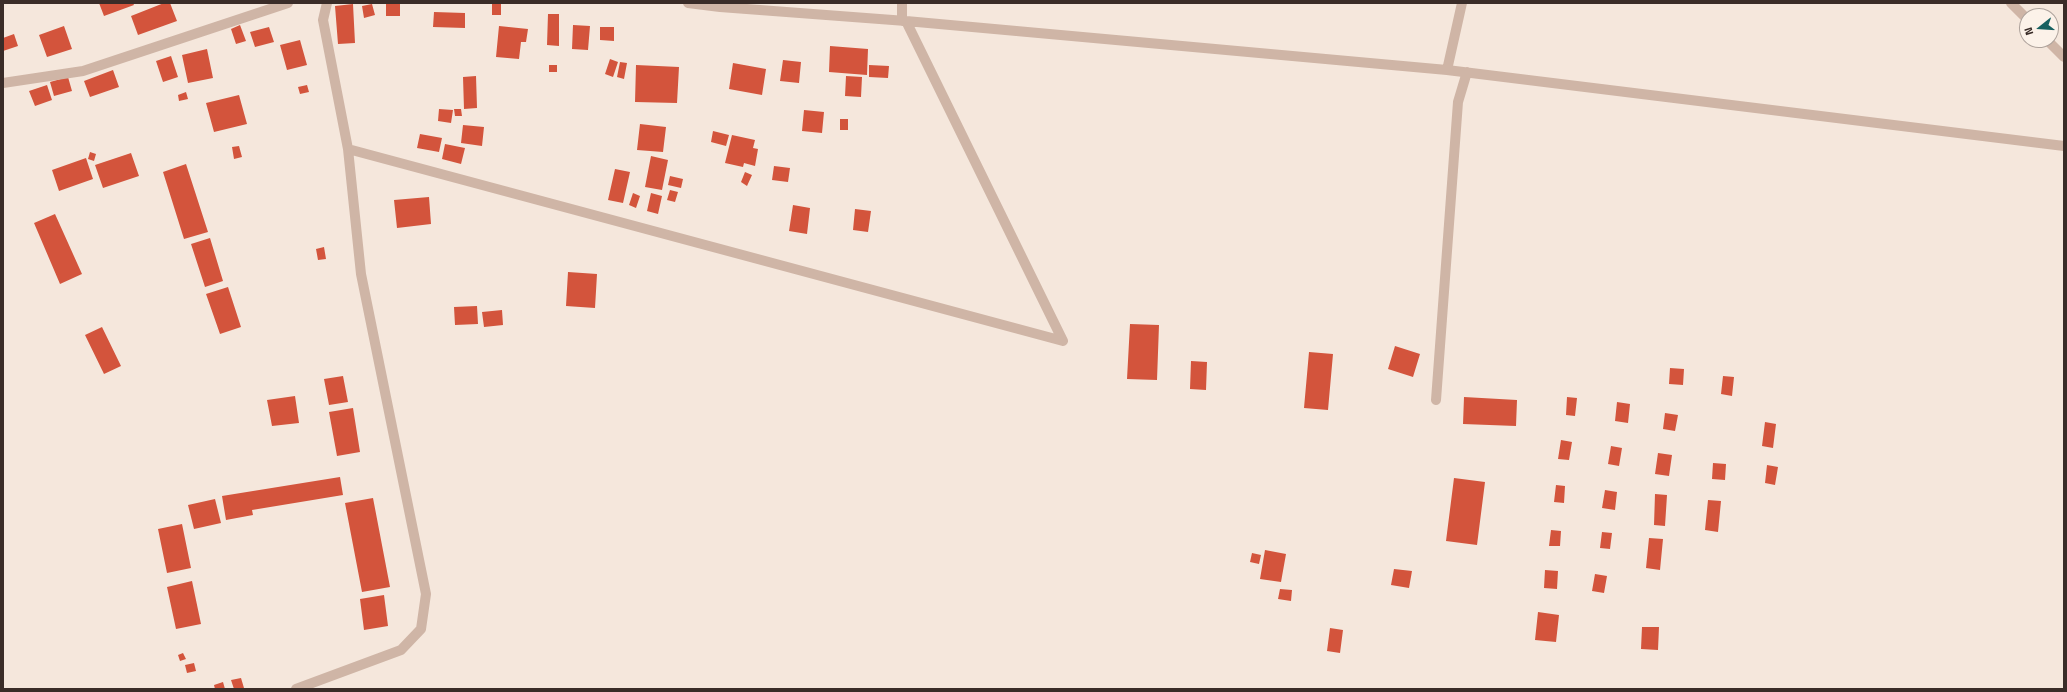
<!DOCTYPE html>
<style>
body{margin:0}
#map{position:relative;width:2067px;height:692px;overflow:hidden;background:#f5e7dc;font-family:"Titillium Web",sans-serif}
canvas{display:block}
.frame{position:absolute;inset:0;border:4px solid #3a2c28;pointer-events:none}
.north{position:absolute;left:2019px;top:8px;width:40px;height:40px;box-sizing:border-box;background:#fcf2e9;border:1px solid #aea39c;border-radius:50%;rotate:253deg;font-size:11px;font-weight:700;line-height:16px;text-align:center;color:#3a2c28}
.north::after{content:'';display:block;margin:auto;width:14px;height:18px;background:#186160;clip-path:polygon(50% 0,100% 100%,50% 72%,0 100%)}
</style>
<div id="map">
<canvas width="2067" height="692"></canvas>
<div class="frame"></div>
<div class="north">N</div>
</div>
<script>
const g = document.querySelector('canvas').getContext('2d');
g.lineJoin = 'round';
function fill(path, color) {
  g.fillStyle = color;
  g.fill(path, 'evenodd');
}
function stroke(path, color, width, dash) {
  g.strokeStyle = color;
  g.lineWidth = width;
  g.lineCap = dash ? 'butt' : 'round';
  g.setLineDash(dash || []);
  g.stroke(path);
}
fill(new Path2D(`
 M 99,3 L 133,3 L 134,5 L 104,16 Z
 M 164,3 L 170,3 L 177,21 L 138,35 L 131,16 Z
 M 386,3 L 400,3 L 400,16 L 386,16 Z
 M 492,3 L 501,3 L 501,15 L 492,15 Z
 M 353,4 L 355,43 L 338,44 L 335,6 Z
 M 372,4 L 375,15 L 364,18 L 362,6 Z
 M 434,12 L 465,13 L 465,28 L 433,27 Z
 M 548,14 L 559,14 L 559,46 L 547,45 Z
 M 240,25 L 246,41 L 236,44 L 231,29 Z
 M 573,25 L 590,26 L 588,50 L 572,49 Z
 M 64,26 L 72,49 L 47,57 L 39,35 Z
 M 499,26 L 528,29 L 526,42 L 521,42 L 519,59 L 496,57 Z
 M 269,27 L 274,42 L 255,47 L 250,32 Z
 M 600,27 L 614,27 L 614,41 L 600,40 Z
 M 14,34 L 18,46 L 3,51 L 3,38 Z
 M 300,40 L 307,65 L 287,70 L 280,45 Z
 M 830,46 L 868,49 L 867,75 L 829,72 Z
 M 207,49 L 213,78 L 188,83 L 182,55 Z
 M 171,56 L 178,77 L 163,82 L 156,61 Z
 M 610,59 L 618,62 L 613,77 L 605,74 Z
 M 783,60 L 801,62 L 799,83 L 780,81 Z
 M 620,62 L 627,63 L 624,79 L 617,77 Z
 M 733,63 L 766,69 L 762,95 L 729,89 Z
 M 549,65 L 557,65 L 557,72 L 549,72 Z
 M 636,65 L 679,67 L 677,103 L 635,102 Z
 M 869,65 L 889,66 L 888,78 L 869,77 Z
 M 113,70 L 119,87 L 90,97 L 84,81 Z
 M 476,76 L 477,108 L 464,109 L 463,77 Z
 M 846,76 L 862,77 L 861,97 L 845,96 Z
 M 68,77 L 72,91 L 54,96 L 50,82 Z
 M 47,85 L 52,100 L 35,106 L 29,91 Z
 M 307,85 L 309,92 L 300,94 L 298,87 Z
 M 186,92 L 188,99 L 179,101 L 178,95 Z
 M 239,95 L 247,124 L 214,132 L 206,103 Z
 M 439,109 L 453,110 L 451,123 L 438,121 Z
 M 454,109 L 461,109 L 462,116 L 455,116 Z
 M 804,110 L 824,112 L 822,133 L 802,131 Z
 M 840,119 L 848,119 L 848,130 L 840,130 Z
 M 640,124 L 666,127 L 663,152 L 637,150 Z
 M 463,125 L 484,127 L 482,146 L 461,143 Z
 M 713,131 L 729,135 L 726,146 L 711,142 Z
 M 420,134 L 442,138 L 439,152 L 417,148 Z
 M 732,135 L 755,140 L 753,148 L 758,149 L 755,166 L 744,163 L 743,167 L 725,163 Z
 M 445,144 L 465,148 L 461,164 L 442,159 Z
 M 239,146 L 242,157 L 234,159 L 232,147 Z
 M 90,152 L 96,154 L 94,161 L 88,159 Z
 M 131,153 L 139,176 L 103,188 L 95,165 Z
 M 651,156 L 668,160 L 662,190 L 645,187 Z
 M 86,158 L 93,179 L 59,191 L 52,170 Z
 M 186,164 L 208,232 L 184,239 L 163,172 Z
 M 774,166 L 790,168 L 788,182 L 772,180 Z
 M 615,169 L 630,172 L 623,203 L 608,200 Z
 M 745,172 L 752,175 L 747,186 L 741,182 Z
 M 670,176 L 683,179 L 681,188 L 668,185 Z
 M 670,190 L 678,192 L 675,202 L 667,200 Z
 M 633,193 L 640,196 L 636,208 L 629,205 Z
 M 651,193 L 662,196 L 658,214 L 647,211 Z
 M 429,197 L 431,224 L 397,228 L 394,200 Z
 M 793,205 L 810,208 L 807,234 L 789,231 Z
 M 855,209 L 871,211 L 868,232 L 853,230 Z
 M 55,214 L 82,274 L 60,284 L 34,223 Z
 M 210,238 L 223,281 L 205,287 L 191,244 Z
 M 324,247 L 326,259 L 318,260 L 316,249 Z
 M 568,272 L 597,274 L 595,308 L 566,306 Z
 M 228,287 L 241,327 L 220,334 L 206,294 Z
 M 477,306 L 478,324 L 455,325 L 454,307 Z
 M 502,310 L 503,325 L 484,327 L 482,312 Z
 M 1130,324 L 1159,325 L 1157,380 L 1127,379 Z
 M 102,327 L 121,366 L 104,374 L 85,335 Z
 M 1395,346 L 1420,354 L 1413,377 L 1388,369 Z
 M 1309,352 L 1333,354 L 1328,410 L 1304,408 Z
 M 1191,361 L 1207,362 L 1206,390 L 1190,389 Z
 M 1670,368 L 1684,369 L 1683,385 L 1669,384 Z
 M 343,376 L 348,402 L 329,405 L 324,379 Z
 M 1723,376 L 1734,377 L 1732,396 L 1721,394 Z
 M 295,396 L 299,423 L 272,426 L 267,400 Z
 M 1464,397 L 1517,400 L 1516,426 L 1463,424 Z
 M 1567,397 L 1577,398 L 1575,416 L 1566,415 Z
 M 1617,402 L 1630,404 L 1628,423 L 1615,421 Z
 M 353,408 L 360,452 L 337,456 L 329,412 Z
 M 1665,413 L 1678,415 L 1675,431 L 1663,429 Z
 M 1765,422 L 1776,424 L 1773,448 L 1762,446 Z
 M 1561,440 L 1572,442 L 1569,460 L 1558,459 Z
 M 1611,446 L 1622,448 L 1619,466 L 1608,464 Z
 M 1658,453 L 1672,455 L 1669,476 L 1655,474 Z
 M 1713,463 L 1726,464 L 1725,480 L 1712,479 Z
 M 1767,465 L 1778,467 L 1775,485 L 1765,483 Z
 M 340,477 L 343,495 L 252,510 L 253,515 L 226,520 L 222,496 Z
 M 1454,478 L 1485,482 L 1477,545 L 1446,541 Z
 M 1556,485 L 1565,486 L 1564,503 L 1554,502 Z
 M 1605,490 L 1617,492 L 1615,510 L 1602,508 Z
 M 1655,494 L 1667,495 L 1665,526 L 1654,525 Z
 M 373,498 L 390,587 L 362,592 L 345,503 Z
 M 215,499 L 221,523 L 194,529 L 188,505 Z
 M 1708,500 L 1721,501 L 1718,532 L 1705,530 Z
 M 182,524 L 191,568 L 167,573 L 158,529 Z
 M 1551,530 L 1561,531 L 1560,546 L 1549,546 Z
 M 1602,532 L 1612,533 L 1610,549 L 1600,548 Z
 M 1649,538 L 1663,539 L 1660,570 L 1646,568 Z
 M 1265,550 L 1286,554 L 1281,582 L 1260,579 Z
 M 1252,553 L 1261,555 L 1259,564 L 1250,562 Z
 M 1394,569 L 1412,571 L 1409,588 L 1391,585 Z
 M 1545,570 L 1558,571 L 1557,589 L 1544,588 Z
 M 1595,574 L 1607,576 L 1604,593 L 1592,591 Z
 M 192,581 L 201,624 L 176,629 L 167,587 Z
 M 1280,589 L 1292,590 L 1291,601 L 1278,599 Z
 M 384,595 L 388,626 L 364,630 L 360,599 Z
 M 1538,612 L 1559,615 L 1556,642 L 1535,640 Z
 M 1642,627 L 1659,627 L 1658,650 L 1641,649 Z
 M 1330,628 L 1343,630 L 1340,653 L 1327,651 Z
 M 183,653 L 186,659 L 180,661 L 178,655 Z
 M 194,663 L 196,671 L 187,673 L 185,665 Z
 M 241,678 L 244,688 L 234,689 L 231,680 Z
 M 223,682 L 225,689 L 215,689 L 214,685 Z`), '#d3543c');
stroke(new Path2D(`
 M 688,3 L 720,7 L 906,21 L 1447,70 L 2064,146
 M 902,3 L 902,21
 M 2011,3 L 2027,19
 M 2047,40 L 2064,57
 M 1447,70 L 1462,3
 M 3,83 L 83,71 L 288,3
 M 348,149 L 1063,341 L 906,21
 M 1436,400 L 1458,102 L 1467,72
 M 296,689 L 401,650 L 421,629 L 426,594 L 361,274 L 348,149 L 323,20 L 327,3`), '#cfb5a6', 10);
</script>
